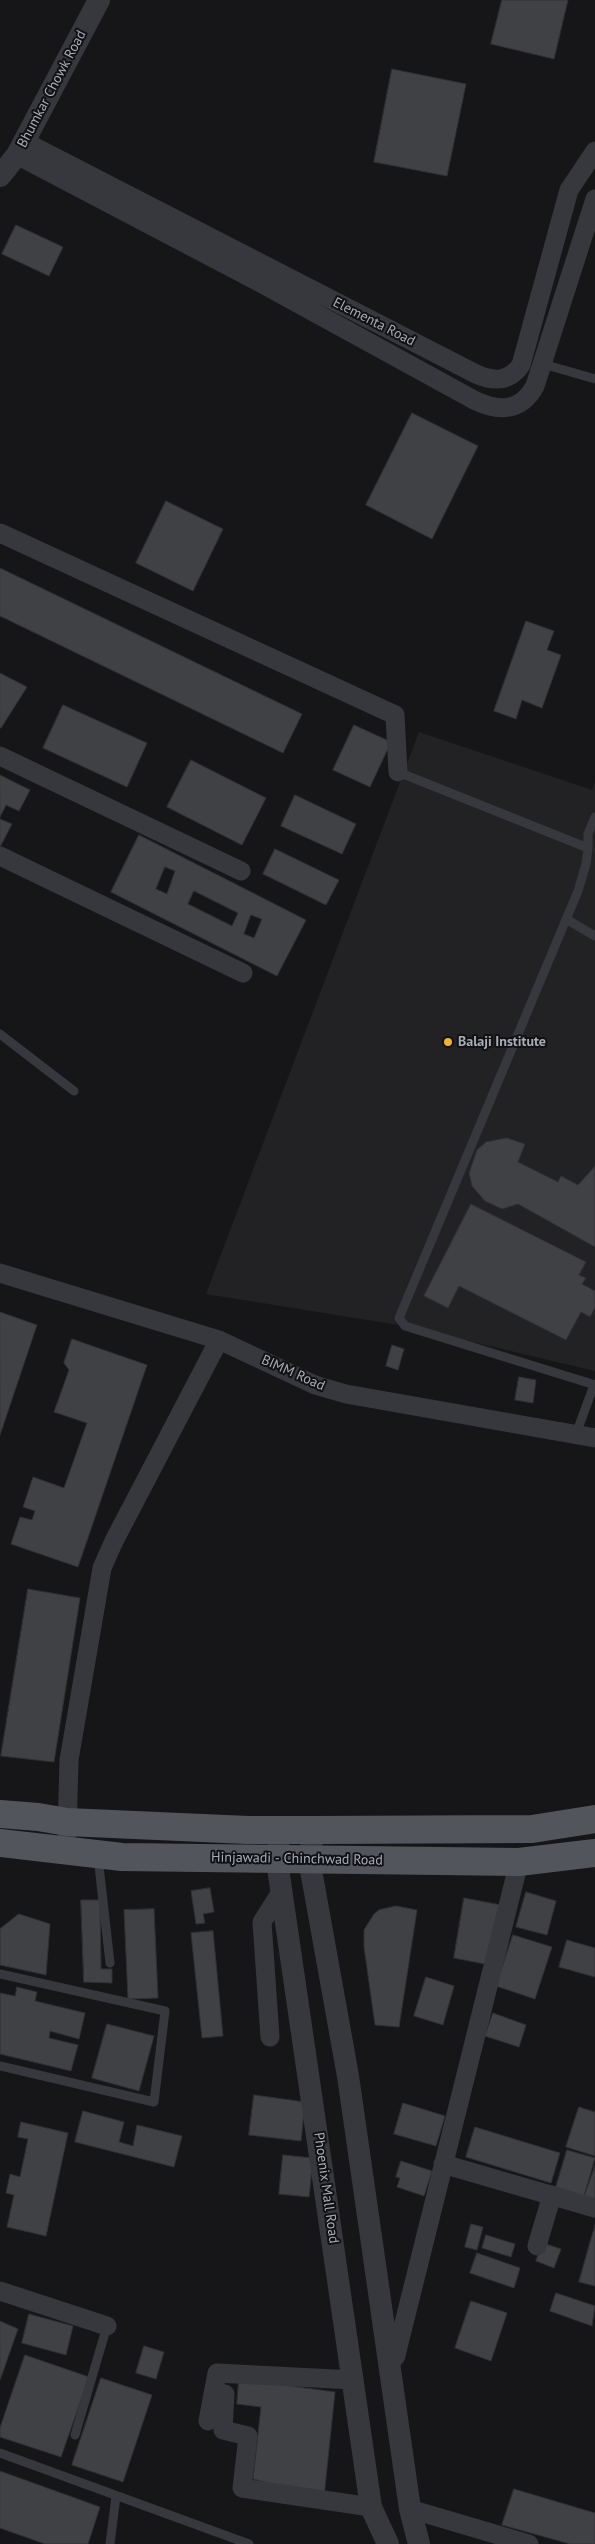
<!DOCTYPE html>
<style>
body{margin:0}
canvas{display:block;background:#161618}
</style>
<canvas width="595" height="2544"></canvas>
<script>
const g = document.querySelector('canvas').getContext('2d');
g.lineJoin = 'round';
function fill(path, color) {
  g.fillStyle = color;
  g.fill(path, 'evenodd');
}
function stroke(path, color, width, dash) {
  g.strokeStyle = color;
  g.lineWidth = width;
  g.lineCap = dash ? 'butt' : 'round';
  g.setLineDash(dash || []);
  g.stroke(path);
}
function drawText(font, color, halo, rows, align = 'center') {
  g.font = font + ' "PT Sans",sans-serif';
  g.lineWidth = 4;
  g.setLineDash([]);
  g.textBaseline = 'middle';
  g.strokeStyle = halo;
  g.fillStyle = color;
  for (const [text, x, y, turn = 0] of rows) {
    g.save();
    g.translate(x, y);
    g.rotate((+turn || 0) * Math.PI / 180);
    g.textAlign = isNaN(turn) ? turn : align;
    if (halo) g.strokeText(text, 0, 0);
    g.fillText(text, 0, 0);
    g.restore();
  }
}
fill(new Path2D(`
 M 419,732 L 592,790 L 595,782 L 595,1371 L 405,1326 L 206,1294 Z`), '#222225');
const building = new Path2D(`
 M 502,0 L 568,0 L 554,59 L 491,44 Z
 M 392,69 L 466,84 L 447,176 L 374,162 Z
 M 16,225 L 63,247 L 49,276 L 2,254 Z
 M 412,413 L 478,446 L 432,539 L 366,505 Z
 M 166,501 L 223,529 L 193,591 L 136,563 Z
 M 0,568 L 302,714 L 283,753 L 0,616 Z
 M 526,621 L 554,631 L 547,650 L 561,655 L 542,708 L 522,700 L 516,719 L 494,711 Z
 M 0,673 L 27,687 L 1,728 L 0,728 Z
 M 63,705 L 147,743 L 127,787 L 43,748 Z
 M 354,725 L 391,742 L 370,787 L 333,770 Z
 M 191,760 L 266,798 L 242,845 L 167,807 Z
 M 0,775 L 30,790 L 19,811 L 6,805 L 0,817 Z
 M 295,795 L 356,824 L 342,854 L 281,826 Z
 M 0,819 L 12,824 L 0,847 Z
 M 139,835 L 306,920 L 277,976 L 111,892 ZM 165,867 L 175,871 L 167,894 L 156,889 ZM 194,891 L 238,913 L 232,926 L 188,904 ZM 251,915 L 262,919 L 254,938 L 244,934 Z
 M 275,849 L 339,880 L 326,905 L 263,874 Z
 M 507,1138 L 525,1144 L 518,1162 L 558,1182 L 561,1176 L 578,1185 L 595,1166 L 595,1247 L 518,1204 L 502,1209 L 485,1201 L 472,1186 L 469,1173 L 477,1150 L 486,1142 Z
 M 471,1204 L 586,1262 L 579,1275 L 586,1278 L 582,1284 L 595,1291 L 595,1308 L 590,1317 L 581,1312 L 566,1340 L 459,1286 L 448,1308 L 424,1296 Z
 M 0,1312 L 37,1325 L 0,1435 Z
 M 72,1339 L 147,1365 L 78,1567 L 11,1544 L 20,1517 L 32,1520 L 35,1511 L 23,1507 L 33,1477 L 64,1488 L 87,1423 L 54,1412 L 69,1370 L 64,1363 Z
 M 392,1345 L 404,1349 L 398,1370 L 386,1366 Z
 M 519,1377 L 536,1380 L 533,1403 L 515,1400 Z
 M 28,1589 L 80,1598 L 54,1762 L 1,1756 Z
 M 210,1888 L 214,1912 L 203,1914 L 205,1923 L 196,1924 L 191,1891 Z
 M 526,1892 L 556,1901 L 547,1935 L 516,1927 Z
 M 464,1898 L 501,1905 L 490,1965 L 454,1958 Z
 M 81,1900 L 100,1900 L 101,1969 L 112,1969 L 112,1983 L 84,1982 Z
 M 396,1906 L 417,1910 L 399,2027 L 375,2025 L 364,1947 L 364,1930 L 374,1914 L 379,1910 Z
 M 154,1909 L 158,1998 L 128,1999 L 124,1910 Z
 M 19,1914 L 50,1924 L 46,1975 L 0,1965 L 0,1929 Z
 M 213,1931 L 223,2036 L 202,2038 L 191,1933 Z
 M 513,1935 L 552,1947 L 535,1999 L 496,1986 Z
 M 567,1940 L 595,1948 L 595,1977 L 559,1967 Z
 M 426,1977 L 454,1986 L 443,2025 L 414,2016 Z
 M 17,1987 L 37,1992 L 35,2001 L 85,2013 L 79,2039 L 50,2031 L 49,2038 L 78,2045 L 71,2071 L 0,2054 L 0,1993 L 15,1996 Z
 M 493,2013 L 526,2025 L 519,2047 L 485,2036 Z
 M 107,2024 L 154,2036 L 139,2091 L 92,2078 Z
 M 254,2095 L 305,2102 L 301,2141 L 249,2135 Z
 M 403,2103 L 445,2116 L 436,2146 L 394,2134 Z
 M 579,2107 L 595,2112 L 595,2156 L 566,2147 Z
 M 83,2111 L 124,2122 L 119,2142 L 133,2146 L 137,2125 L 182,2136 L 174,2167 L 75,2142 Z
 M 21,2122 L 68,2133 L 46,2236 L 7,2227 L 14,2195 L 6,2193 L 10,2174 L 20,2177 L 28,2139 L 18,2137 Z
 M 475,2127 L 560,2153 L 551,2183 L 466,2157 Z
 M 567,2150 L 595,2158 L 584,2196 L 556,2187 Z
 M 283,2155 L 313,2158 L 309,2197 L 279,2194 Z
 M 401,2161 L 432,2171 L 424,2196 L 397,2187 L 400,2178 L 396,2177 Z
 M 595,2166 L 595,2204 L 583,2200 Z
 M 471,2224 L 483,2227 L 477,2250 L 465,2247 Z
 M 595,2225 L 595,2286 L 579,2282 Z
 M 486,2235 L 515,2244 L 511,2257 L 482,2248 Z
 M 543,2243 L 561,2249 L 554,2268 L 536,2261 Z
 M 477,2253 L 520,2268 L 514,2288 L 470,2273 Z
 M 556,2293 L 595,2306 L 592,2326 L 550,2311 Z
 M 471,2301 L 507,2313 L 491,2361 L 455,2348 Z
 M 29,2314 L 73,2326 L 66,2355 L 22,2343 Z
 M 0,2321 L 18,2329 L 0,2380 Z
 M 144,2346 L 164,2352 L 156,2379 L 136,2373 Z
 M 25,2355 L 89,2377 L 61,2457 L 0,2437 L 0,2428 Z
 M 101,2378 L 152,2395 L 123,2482 L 72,2465 Z
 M 239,2379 L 335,2392 L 324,2497 L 253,2479 L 261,2407 L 237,2404 Z
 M 0,2471 L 100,2507 L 88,2544 L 45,2544 L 0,2528 Z
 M 514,2489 L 595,2513 L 595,2544 L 570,2544 L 502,2525 Z`);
fill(building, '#404145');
stroke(building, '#303034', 1);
stroke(new Path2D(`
 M 543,364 L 595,379
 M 398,772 L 588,848 L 586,864 L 578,891 L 399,1318 L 405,1326 L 595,1385
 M 588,848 L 588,834 L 595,817
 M 566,919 L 595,936
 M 0,1034 L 74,1091
 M 576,1434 L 594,1385
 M 98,1857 L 110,1963
 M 0,1974 L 165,2011 L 154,2102 L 0,2066
 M 75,2435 L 107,2326
 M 0,2453 L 249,2544
 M 110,2544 L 116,2496`), '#37383d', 9);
stroke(new Path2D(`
 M 23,141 L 476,374 C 494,382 509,382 521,365 L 569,190 L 595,151
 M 17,155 L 259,282 L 474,400 C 498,412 521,412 535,386 L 595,199
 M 0,533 L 395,715 L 398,772
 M 0,756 L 241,871
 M 0,856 L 243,973
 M 0,1273 L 219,1340 L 315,1385 L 346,1394 L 595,1438
 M 67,1833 L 69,1760 L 102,1568 L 114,1541 L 219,1340
 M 270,2037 L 262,1922 L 281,1892
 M 443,2164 L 595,2208
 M 537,2246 L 552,2195
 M 0,2291 L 107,2326
 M 389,2364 L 396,2356 L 398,2347 L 519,1862
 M 225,2394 L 223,2430 L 248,2436 L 242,2488 L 371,2507
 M 208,2421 L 217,2373 L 353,2380
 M 410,2509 L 529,2544`), '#37383d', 19);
stroke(new Path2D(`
 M 0,176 L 17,155 L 99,0
 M 279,1829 L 278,1868 L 371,2507 L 388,2544
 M 314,1830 L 309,1859 L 348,2076 L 410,2509 L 419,2544`), '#37383d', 22);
stroke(new Path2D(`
 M 0,1814 L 38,1817 L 67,1822 L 248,1830 L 314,1830 L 532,1829 L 595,1819
 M 0,1843 L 122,1857 L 519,1862 L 595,1853`), '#53555c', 28);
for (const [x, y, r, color] of [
 [448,1042,5,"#f2b134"]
]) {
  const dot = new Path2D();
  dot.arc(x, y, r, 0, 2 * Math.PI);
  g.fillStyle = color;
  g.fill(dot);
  stroke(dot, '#111113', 2);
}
drawText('14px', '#a8adb8', '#111113', [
 ["Bhumkar Chowk Road",52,89,-62],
 ["Elementa Road",374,322,27],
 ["BIMM Road",293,1373,24],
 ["Hinjawadi - Chinchwad Road",297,1859,1],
 ["Phoenix Mall Road",326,2188,82]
]);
drawText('bold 14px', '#a8adb8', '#111113', [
 ["Balaji Institute",458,1042]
], 'left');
</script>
